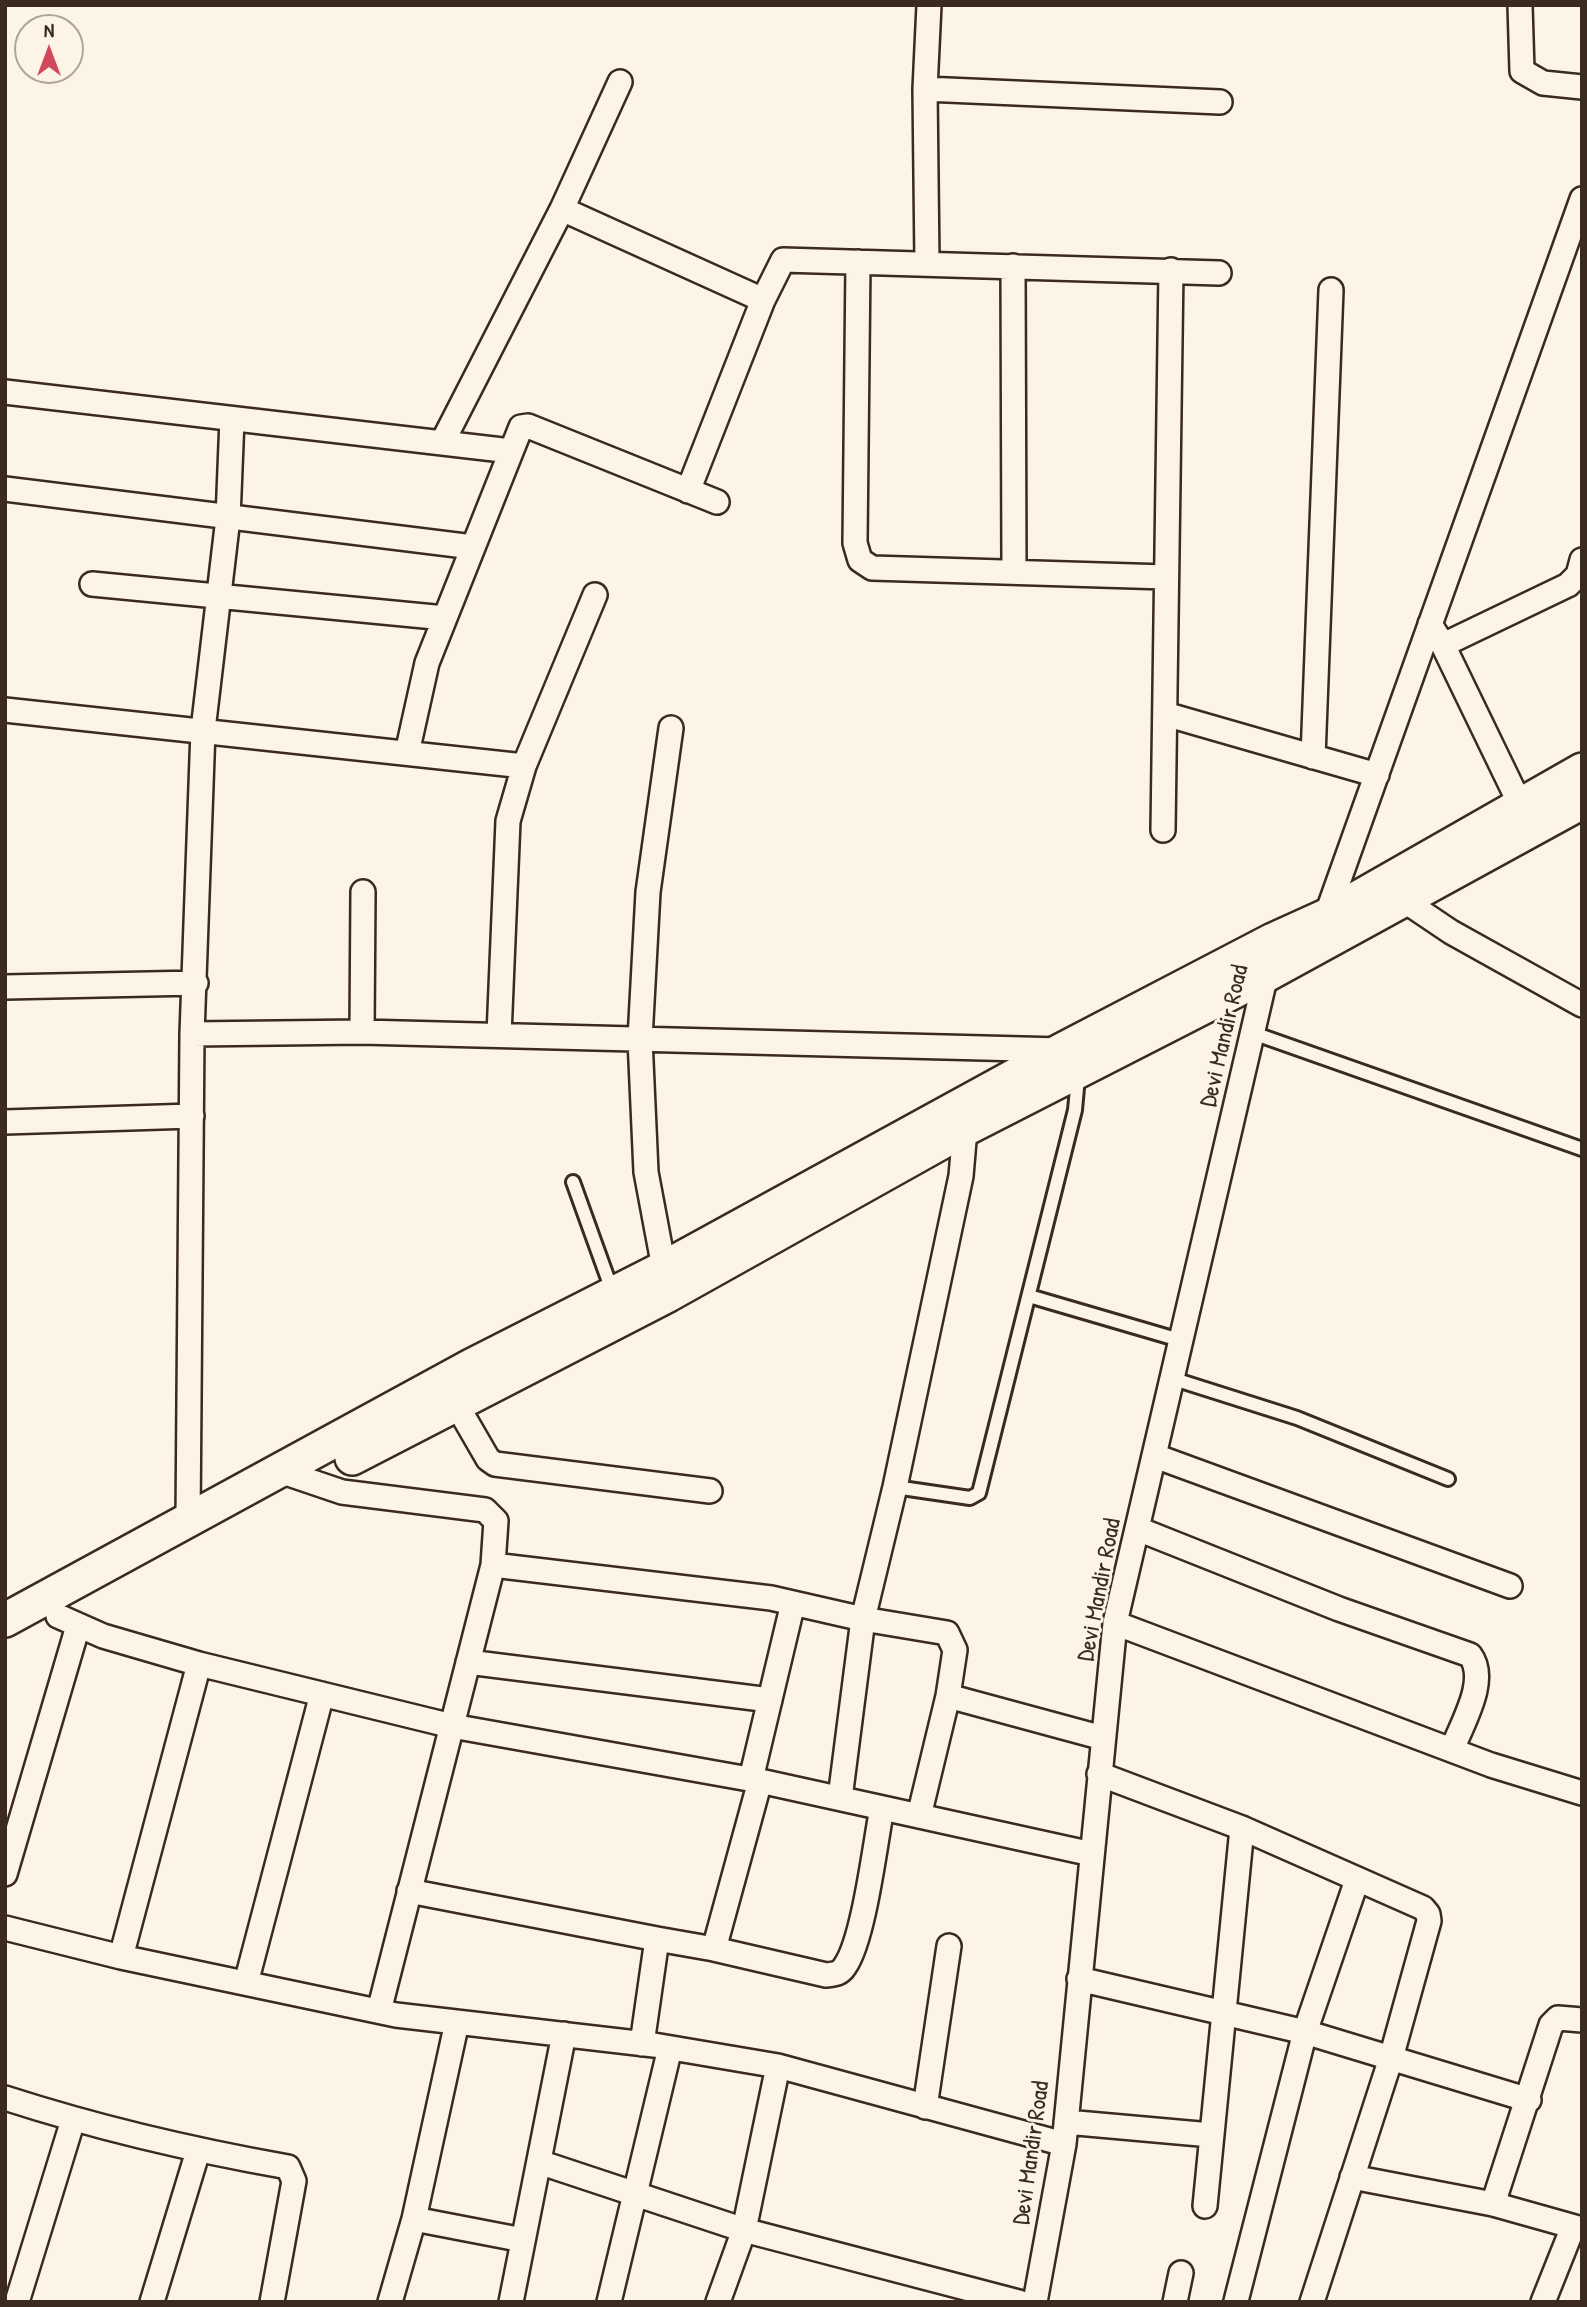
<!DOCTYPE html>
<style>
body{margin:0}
#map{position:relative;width:1587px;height:2307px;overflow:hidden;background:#fcf5e5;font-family:"Patrick Hand",sans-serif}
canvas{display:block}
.frame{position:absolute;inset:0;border:7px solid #3b2a1e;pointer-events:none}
.north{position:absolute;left:14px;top:14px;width:70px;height:70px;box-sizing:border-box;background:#fcf5e5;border:2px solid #afa495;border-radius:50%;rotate:0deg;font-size:19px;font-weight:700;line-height:28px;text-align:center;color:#3b2a1e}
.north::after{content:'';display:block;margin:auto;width:24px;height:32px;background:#d1495b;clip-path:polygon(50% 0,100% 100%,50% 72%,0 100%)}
</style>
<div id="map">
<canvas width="1587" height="2307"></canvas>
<div class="frame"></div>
<div class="north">N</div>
</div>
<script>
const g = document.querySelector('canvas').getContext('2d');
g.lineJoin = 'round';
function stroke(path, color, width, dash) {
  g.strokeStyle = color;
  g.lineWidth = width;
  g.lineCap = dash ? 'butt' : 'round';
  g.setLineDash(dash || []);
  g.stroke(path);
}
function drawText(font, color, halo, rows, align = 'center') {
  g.font = font + ' "Patrick Hand",sans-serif';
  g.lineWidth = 6;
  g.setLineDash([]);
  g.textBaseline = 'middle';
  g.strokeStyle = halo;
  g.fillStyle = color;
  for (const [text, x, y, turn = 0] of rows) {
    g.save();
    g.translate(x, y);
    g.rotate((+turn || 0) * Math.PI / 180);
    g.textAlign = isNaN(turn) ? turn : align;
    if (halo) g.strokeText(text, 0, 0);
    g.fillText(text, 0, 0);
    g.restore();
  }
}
const lane = new Path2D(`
 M 1253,1033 L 1582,1149
 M 573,1182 L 613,1293
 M 1029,1296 L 1183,1341
 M 1174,1379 L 1297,1418 L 1448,1479
 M 895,1487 L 970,1498 L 979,1493 L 1075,1110 L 1078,1077`);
const street = new Path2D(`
 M 1520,5 L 1522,71 L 1543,83 L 1582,87
 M 925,89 L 1220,102
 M 562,209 L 763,300
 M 858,262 L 855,543 L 860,560 L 872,568 L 1166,577
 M 927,264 L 925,89 L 929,5
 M 1013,266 L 1014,570
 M 5,392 L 511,451
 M 442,443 L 562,209 L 620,82
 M 5,489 L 473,547
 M 688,491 L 763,300 L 783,260 L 1219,273
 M 92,584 L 445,618
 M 1430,624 L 1443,645 L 1568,585 L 1578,575 L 1582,560
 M 1443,645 L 1520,804
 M 5,710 L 524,766
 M 1165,714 L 1377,775
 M 407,753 L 427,663 L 521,427 L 528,426 L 717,502
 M 1313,757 L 1331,290
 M 1163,830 L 1171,270
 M 1402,899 L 1451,932 L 1582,1005
 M 1325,919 L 1582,199
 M 5,987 L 196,983
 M 362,1032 L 363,892
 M 192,1034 L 362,1032 L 1061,1050
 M 499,1035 L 508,821 L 524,766 L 595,595
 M 5,1122 L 192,1116
 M 664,1268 L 646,1172 L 640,1039 L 648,892 L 671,728
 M 455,1402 L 488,1459 L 495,1464 L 710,1491
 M 1155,1456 L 1510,1586
 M 280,1471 L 342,1492 L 485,1510 L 496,1521 L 493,1565 L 379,2011
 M 188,1520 L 192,1034 L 203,730 L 228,518 L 232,419
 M 1138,1529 L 1339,1609 L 1470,1655 C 1489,1680 1462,1723 1452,1750
 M 493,1565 L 771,1598 L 863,1619 L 947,1633 L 955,1650 L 948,1696 L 919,1816
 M 58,1616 L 103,1636 L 199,1664 L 452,1726 L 760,1781 L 1092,1854
 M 1115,1623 L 1491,1765 L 1582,1793
 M 468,1662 L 770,1700
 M 948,1696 L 1103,1738
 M 1099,1774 L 1242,1828 L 1423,1908 L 1428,1914 L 1429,1921 L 1391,2058 L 1312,2302
 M 751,1779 L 793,1603
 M 840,1798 L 863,1619 L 895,1487 L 961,1176 L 965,1129
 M 5,1874 L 78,1626
 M 409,1891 L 657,1939
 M 5,1928 L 121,1957 L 396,2015 L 654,2045 L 778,2066 L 1064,2144
 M 714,1949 L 826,1975 C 835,1974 840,1974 845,1966 C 864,1939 875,1844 882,1808
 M 121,1957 L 199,1664
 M 1079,1979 L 1305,2032 L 1529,2100
 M 246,1983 L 322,1694
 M 642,2044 L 657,1939 L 714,1949 L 760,1781
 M 5,2098 C 98,2128 192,2150 288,2167 L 294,2181 L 272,2302
 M 925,2107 L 949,1946
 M 1066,2122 L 1211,2135
 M 539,2162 L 744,2230 L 1019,2302
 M 1352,2177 L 1493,2204 L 1582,2229
 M 1493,2204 L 1551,2025 L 1558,2018 L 1582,2020
 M 1205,2206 L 1242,1828
 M 414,2219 L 523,2240
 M 1236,2301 L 1305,2032 L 1357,1880
 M 17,2302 L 73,2120
 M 152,2302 L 198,2151
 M 390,2302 L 414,2219 L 457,2022
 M 511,2302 L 564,2034
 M 609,2302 L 670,2048
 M 718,2302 L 744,2230 L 778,2066
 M 1035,2302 L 1064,2144 L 1115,1623 L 1268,966
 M 1175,2302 L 1181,2273
 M 1543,2302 L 1573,2227`);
const secondary = new Path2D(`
 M 352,1458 L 668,1295 L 965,1129 L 1266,975 L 1582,802
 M 5,1620 L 471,1366 L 664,1268 L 1062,1050 L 1273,940 L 1326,916 L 1582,770`);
stroke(lane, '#3b2a1e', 18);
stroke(street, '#3b2a1e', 28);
stroke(secondary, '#3b2a1e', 38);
stroke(lane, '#fcf5e5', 12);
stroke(street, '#fcf5e5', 23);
stroke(secondary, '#fcf5e5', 33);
drawText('24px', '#3b2a1e', '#fcf5e5', [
 ["Devi Mandir Road",1225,1036,-77],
 ["Devi Mandir Road",1100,1590,-79],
 ["Devi Mandir Road",1032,2153,-82]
]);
</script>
